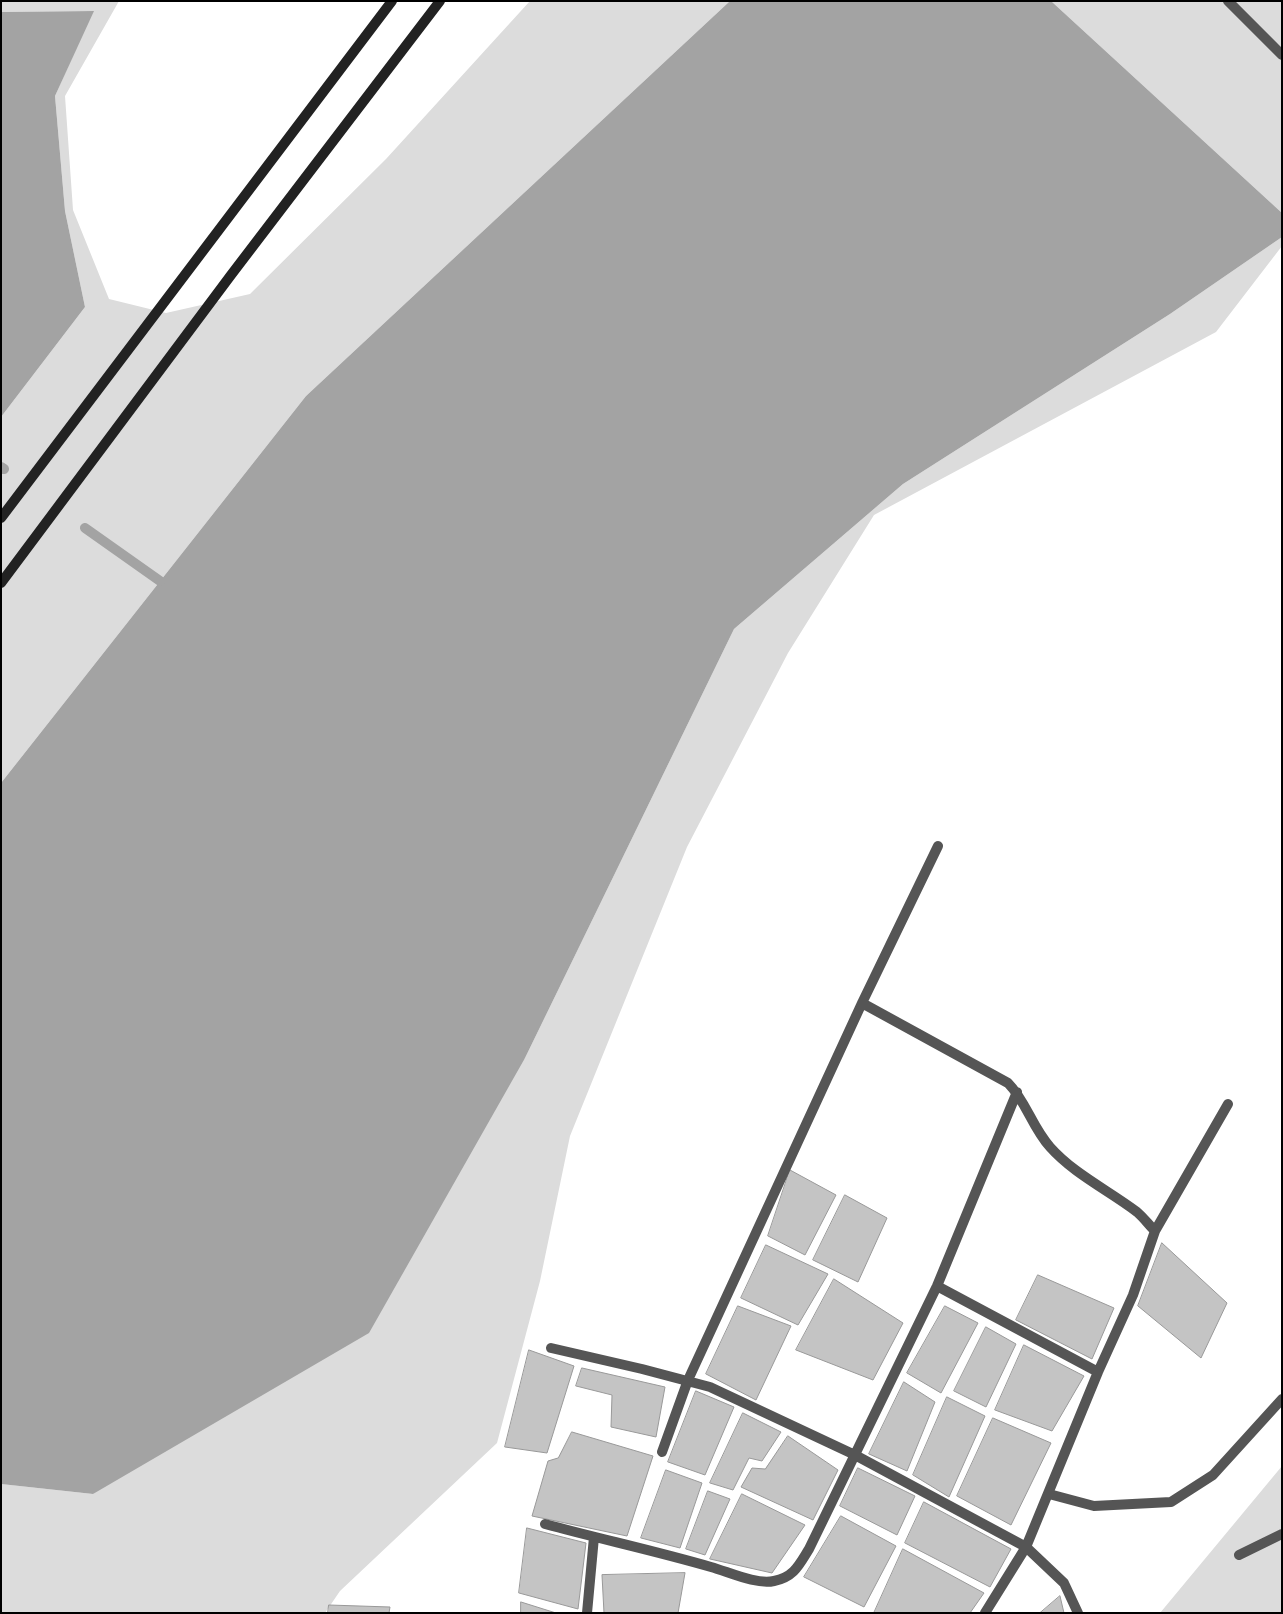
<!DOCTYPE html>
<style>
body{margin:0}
#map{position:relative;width:1283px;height:1614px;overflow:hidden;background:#fff;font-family:Karla,sans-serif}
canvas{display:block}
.frame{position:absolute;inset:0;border:2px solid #000;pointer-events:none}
</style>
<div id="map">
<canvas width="1283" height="1614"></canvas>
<div class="frame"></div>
</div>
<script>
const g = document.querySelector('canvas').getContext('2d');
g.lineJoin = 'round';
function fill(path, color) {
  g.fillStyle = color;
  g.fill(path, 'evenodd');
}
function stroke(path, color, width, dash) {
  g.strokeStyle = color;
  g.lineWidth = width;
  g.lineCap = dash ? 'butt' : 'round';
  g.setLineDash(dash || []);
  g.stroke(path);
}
fill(new Path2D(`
 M 1,1 L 119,1 L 65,96 L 73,210 L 109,299 L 166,313 L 250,294 L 386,159 L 530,1 L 730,1 L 306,396 L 1,783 L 1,417 L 85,307 L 65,211 L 55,96 L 93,11 L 1,12 Z
 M 1051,1 L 1282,1 L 1282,213 Z
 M 1282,237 L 1282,246 L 1216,332 L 874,515 L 788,653 L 687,847 L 570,1136 L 540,1281 L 497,1443 L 340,1591 L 325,1613 L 1,1613 L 1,1484 L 93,1494 L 525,1058 L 734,629 L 903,484 L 1170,314 Z
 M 1282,1466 L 1282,1613 L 1160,1613 Z`), '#dcdcdc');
fill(new Path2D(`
 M 730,1 L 1051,1 L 1282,213 L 1282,237 L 1170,314 L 903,484 L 734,629 L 525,1058 L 369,1333 L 93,1494 L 1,1484 L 1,783 L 306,396 Z
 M 94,11 L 55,96 L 65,211 L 85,307 L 1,417 L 1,12 Z`), '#a3a3a3');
stroke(new Path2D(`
 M 1,467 L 4,469
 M 85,528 L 160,581`), '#a3a3a3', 10);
const building = new Path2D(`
 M 790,1170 L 836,1195 L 805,1255 L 768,1236 Z
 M 845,1195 L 887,1218 L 858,1282 L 813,1260 Z
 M 1162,1243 L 1227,1303 L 1201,1358 L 1138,1306 Z
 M 766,1245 L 828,1274 L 798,1325 L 741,1298 Z
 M 1038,1275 L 1114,1308 L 1092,1359 L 1016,1320 Z
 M 834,1279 L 903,1323 L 873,1380 L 796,1350 Z
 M 738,1306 L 791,1326 L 756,1400 L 706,1374 Z
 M 945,1306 L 978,1323 L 941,1393 L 907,1373 Z
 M 986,1327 L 1016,1344 L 986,1407 L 954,1391 Z
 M 1024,1345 L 1084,1376 L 1052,1431 L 995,1410 Z
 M 529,1350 L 574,1366 L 547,1453 L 505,1447 Z
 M 582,1368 L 665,1387 L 656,1437 L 611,1427 L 612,1395 L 576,1386 Z
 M 904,1382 L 935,1402 L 907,1471 L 869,1454 Z
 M 696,1391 L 734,1407 L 705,1475 L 668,1462 Z
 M 947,1397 L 985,1416 L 949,1497 L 913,1475 Z
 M 743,1413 L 781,1432 L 762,1461 L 749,1458 L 733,1490 L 710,1483 Z
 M 993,1418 L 1051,1443 L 1011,1525 L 957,1496 Z
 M 572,1432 L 653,1456 L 627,1536 L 532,1516 L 548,1461 L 558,1458 Z
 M 788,1436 L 838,1470 L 813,1520 L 741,1487 L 752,1468 L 765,1469 Z
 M 858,1468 L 915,1496 L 897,1535 L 840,1506 Z
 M 666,1470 L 702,1483 L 680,1548 L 641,1538 Z
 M 708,1491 L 730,1499 L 705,1555 L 686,1549 Z
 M 742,1494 L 805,1525 L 772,1573 L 710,1559 Z
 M 924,1502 L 1011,1549 L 990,1587 L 905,1543 Z
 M 841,1516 L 896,1546 L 864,1607 L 804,1577 Z
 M 527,1528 L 586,1543 L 578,1609 L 519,1593 Z
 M 903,1549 L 984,1593 L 970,1613 L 874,1613 Z
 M 685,1573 L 678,1613 L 604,1613 L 602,1575 Z
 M 1060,1596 L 1064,1613 L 1040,1613 Z
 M 521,1602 L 556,1613 L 521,1613 Z
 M 329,1605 L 390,1607 L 389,1613 L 328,1613 Z`);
fill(building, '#c4c4c4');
stroke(building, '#999', 1);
stroke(new Path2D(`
 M 1049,1494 L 1094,1506 L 1171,1502 L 1213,1475 L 1282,1399
 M 1239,1555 L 1282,1534`), '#555', 10);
stroke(new Path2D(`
 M 862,1003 L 1008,1083 C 1026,1101 1032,1127 1050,1147 C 1074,1174 1108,1190 1137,1212 C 1143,1217 1149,1225 1155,1231 L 1133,1295 L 1098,1372 L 1026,1547 L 985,1613
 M 1155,1231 L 1228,1104
 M 937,1286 L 1098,1372
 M 551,1348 L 642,1369 L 710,1387 L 855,1455 L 1026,1547 L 1064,1583 L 1078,1613
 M 662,1452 L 688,1380 L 862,1003 L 938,846
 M 545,1524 C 600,1539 656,1551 711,1567 C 729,1572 756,1585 774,1581 C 794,1577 799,1565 809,1549 L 937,1286 L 1017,1092
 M 587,1613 L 594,1537`), '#555', 10);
stroke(new Path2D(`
 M 1228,1 L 1282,55`), '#555', 10);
stroke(new Path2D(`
 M 1,518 L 392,1
 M 1,583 L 231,275 L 440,1`), '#222', 10);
</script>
